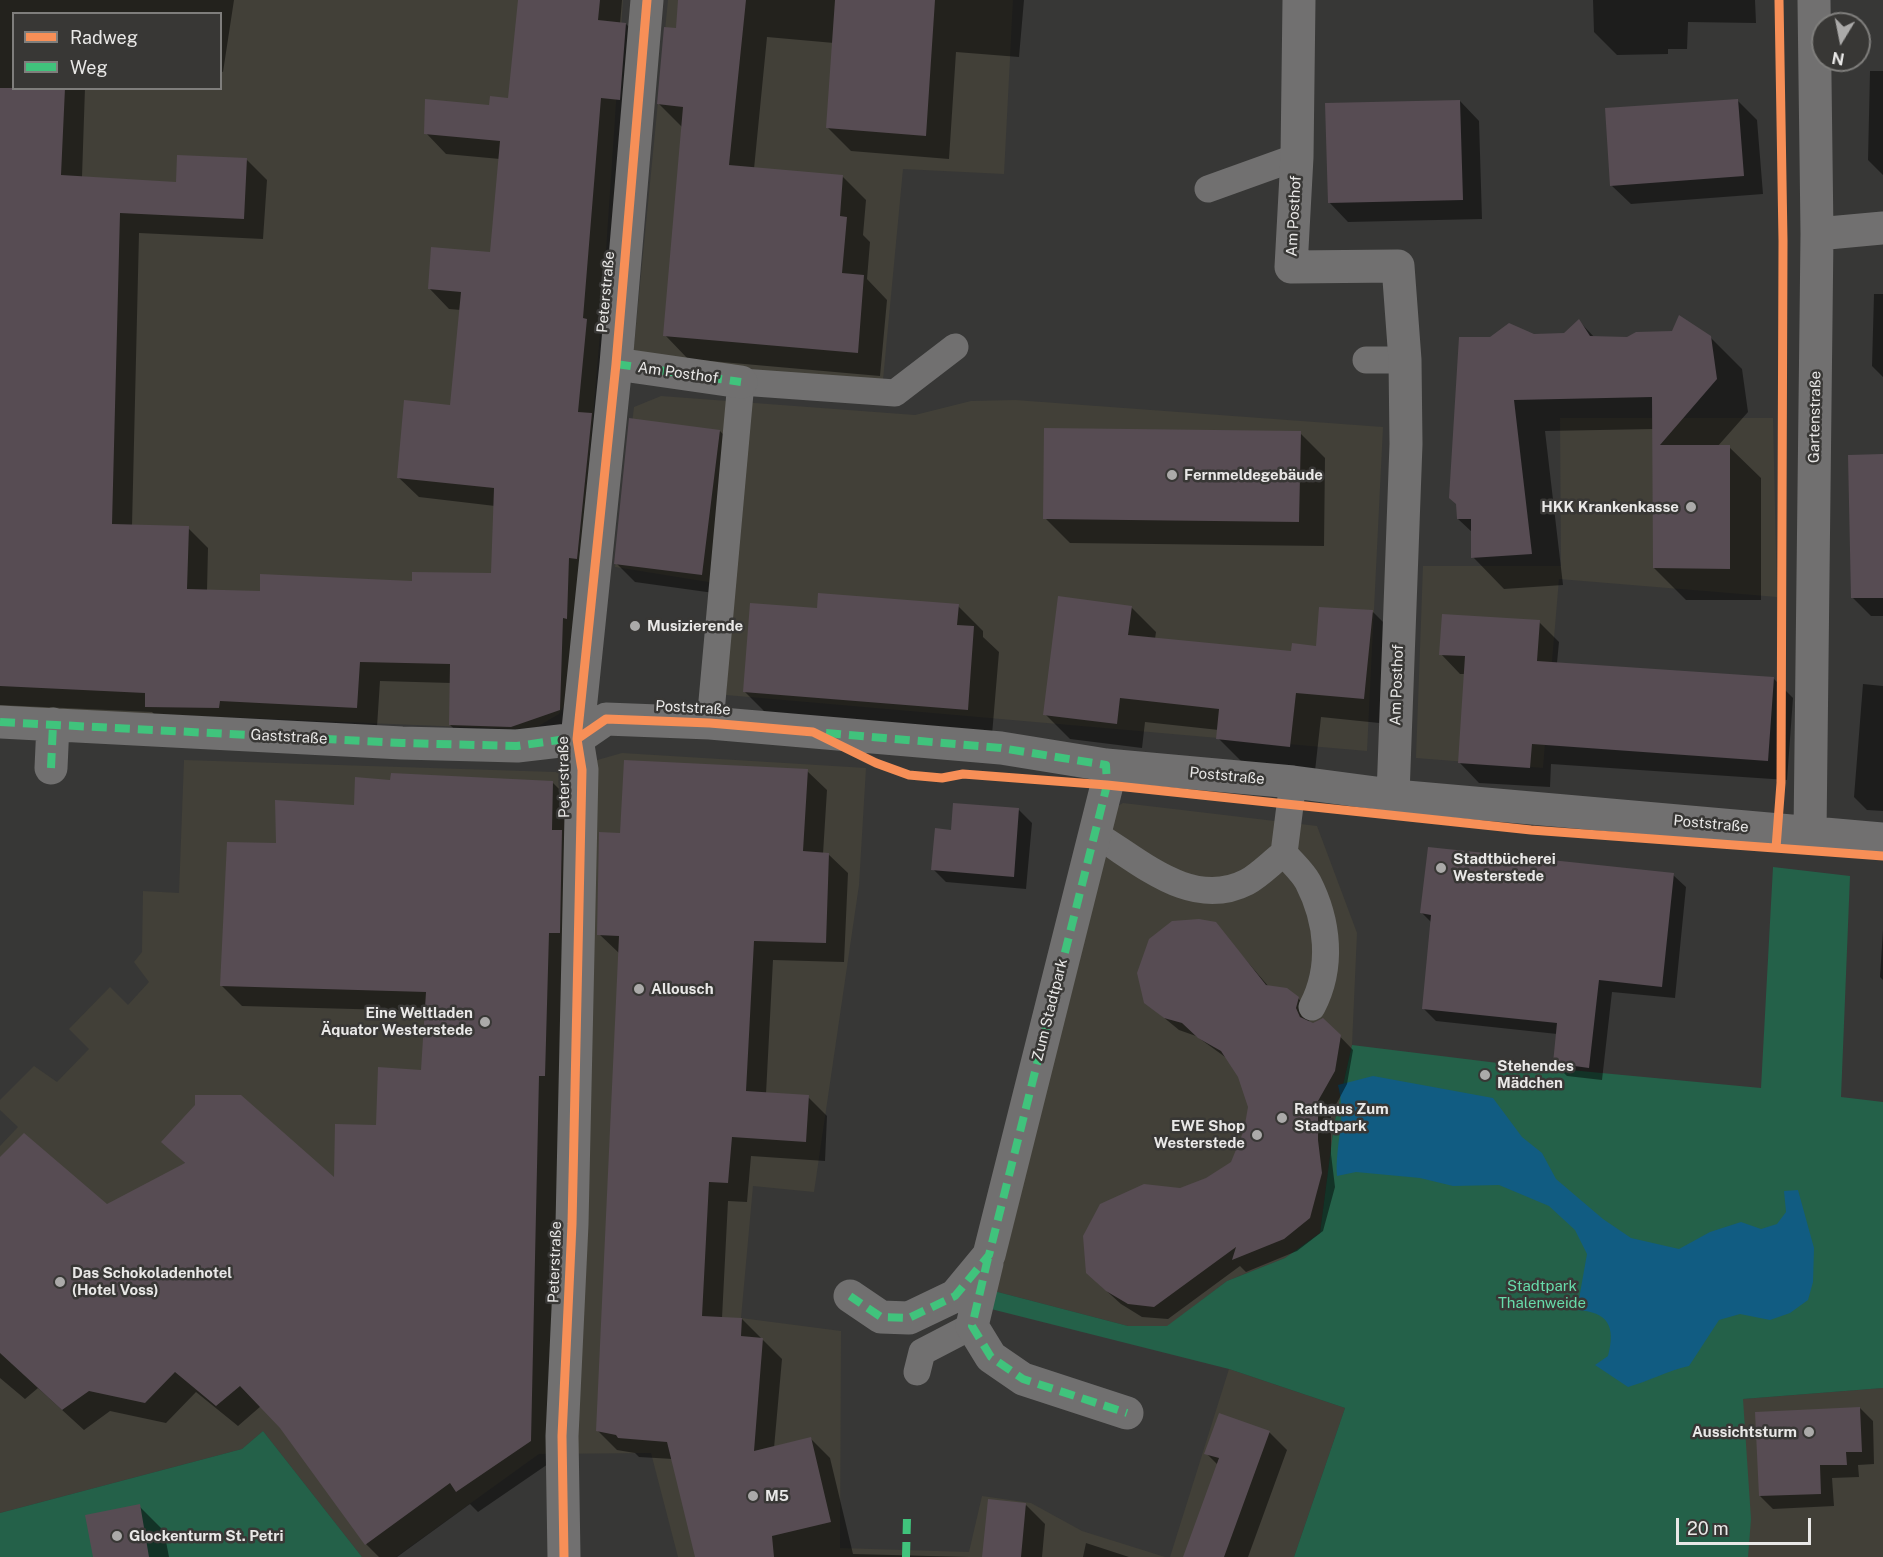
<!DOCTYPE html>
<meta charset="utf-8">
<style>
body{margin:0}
#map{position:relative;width:1883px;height:1557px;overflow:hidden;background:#373736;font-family:"Public Sans",sans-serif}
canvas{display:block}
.legend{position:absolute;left:12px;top:12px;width:210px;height:78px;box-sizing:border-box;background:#383735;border:2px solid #7f7e7c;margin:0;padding:8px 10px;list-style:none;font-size:18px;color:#e9e8e7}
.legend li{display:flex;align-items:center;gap:12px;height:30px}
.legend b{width:30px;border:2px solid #7f7e7c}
.north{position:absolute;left:1811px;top:12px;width:60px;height:60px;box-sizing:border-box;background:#383735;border:2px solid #7f7e7c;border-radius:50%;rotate:190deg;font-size:16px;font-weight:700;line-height:24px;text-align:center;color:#e9e8e7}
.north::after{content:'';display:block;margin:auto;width:21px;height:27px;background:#abaaa9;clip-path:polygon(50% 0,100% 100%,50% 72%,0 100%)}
.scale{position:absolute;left:1676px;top:1518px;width:135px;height:27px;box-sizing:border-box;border:3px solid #e9e8e7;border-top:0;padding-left:8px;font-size:18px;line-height:21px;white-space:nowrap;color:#e9e8e7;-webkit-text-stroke:4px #383735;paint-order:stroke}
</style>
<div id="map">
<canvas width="1883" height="1557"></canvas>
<ul class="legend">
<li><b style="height:8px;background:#f78f57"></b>Radweg</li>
<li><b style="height:8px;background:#40c37c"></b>Weg</li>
</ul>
<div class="north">N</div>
<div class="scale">20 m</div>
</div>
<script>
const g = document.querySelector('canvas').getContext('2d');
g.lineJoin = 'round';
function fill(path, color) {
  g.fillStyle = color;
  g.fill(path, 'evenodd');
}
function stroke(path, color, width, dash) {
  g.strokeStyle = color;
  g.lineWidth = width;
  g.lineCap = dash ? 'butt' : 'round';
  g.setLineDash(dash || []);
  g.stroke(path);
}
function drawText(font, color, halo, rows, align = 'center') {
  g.font = font + ' "Public Sans",sans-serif';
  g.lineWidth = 5;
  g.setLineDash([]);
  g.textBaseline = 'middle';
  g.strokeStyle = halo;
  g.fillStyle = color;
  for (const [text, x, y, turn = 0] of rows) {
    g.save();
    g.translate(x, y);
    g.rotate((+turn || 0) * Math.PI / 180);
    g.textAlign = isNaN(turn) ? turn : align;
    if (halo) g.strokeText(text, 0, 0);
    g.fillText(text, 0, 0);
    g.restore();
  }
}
fill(new Path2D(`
 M 0,0 L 623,0 L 602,311 L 569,698 L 559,714 L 537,727 L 514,729 L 0,708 ZM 14,14 L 220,14 L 220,88 L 14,88 Z
 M 668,0 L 1013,0 L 1004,174 L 903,169 L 883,380 L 743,374 L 633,356 Z
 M 661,396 L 915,415 L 971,401 L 1015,400 L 1383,427 L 1367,751 L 726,695 L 733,586 L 615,567 L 634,407 Z
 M 1560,418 L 1773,418 L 1777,597 L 1559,579 L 1543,768 L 1416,758 L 1423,566 L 1561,566 Z
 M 622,753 L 866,768 L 859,885 L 814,1192 L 753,1186 L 741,1318 L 841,1331 L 840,1548 L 969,1552 L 982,1496 L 1031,1503 L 1082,1531 L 1165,1557 L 678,1557 L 651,1453 L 539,1454 L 396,1557 L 362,1557 L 263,1431 L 242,1449 L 0,1513 L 0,1146 L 18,1127 L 0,1110 L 0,1100 L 34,1066 L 57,1082 L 89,1049 L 69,1029 L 110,987 L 128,1005 L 149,982 L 134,962 L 142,952 L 143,891 L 179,893 L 184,760 L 555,772 Z
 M 1123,803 L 1317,826 L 1357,933 L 1352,1045 L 1334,1125 L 1320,1233 L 1285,1258 L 1227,1281 L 1168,1326 L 1128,1326 L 994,1291 L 1107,812 Z
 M 1229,1369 L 1345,1408 L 1294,1557 L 1170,1557 Z
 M 1883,1388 L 1883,1557 L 1742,1557 L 1743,1399 Z`), '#424038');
fill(new Path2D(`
 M 1773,867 L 1850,876 L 1841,1097 L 1883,1102 L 1883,1388 L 1743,1399 L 1751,1519 L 1748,1557 L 1294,1557 L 1345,1408 L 1229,1369 L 991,1309 L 994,1291 L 1128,1326 L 1167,1326 L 1227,1281 L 1285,1258 L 1320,1233 L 1334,1125 L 1352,1045 L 1506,1064 L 1761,1088 Z
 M 263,1431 L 362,1557 L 0,1557 L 0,1513 L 242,1449 Z`), '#246149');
fill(new Path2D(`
 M 1373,1076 L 1493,1098 L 1522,1137 L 1542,1153 L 1556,1179 L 1603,1219 L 1631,1238 L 1679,1249 L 1710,1232 L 1741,1222 L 1761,1229 L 1777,1224 L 1786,1212 L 1784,1191 L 1798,1190 L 1814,1248 L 1813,1282 L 1808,1300 L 1790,1313 L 1770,1320 L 1740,1314 L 1719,1320 L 1689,1366 C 1667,1371 1649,1381 1628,1387 L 1595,1365 L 1608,1356 C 1616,1326 1608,1312 1577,1310 L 1587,1254 L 1575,1230 L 1549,1206 L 1499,1185 L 1453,1186 L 1420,1178 L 1356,1172 L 1337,1176 C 1335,1143 1347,1119 1338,1085 Z`), '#115c82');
fill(new Path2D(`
 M 0,0 L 234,0 L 223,72 L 220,71 L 220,14 L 14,14 L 14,88 L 85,88 L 82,177 L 178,183 L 246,159 L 267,180 L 263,239 L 139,233 L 132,526 L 188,528 L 208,548 L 207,591 L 261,592 L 413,583 L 493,575 L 495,506 L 419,497 L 398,477 L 451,406 L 461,310 L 449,309 L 429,288 L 491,253 L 500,159 L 446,154 L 426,133 L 509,99 L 519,0 L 622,0 L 620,24 L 626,24 L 646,44 L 580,730 L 471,745 L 450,725 L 451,683 L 380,681 L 377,727 L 166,726 L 152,712 L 0,705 Z
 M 679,0 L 1024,0 L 1019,57 L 956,52 L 949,159 L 851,151 L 828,128 L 834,43 L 767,37 L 754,169 L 842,176 L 866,200 L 863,235 L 870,242 L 867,279 L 887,300 L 880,376 L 688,359 L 665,335 L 682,127 L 659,104 L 677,30 Z
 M 1593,0 L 1755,0 L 1756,23 L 1688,22 L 1687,49 L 1668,49 L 1668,54 L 1617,55 L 1594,32 Z
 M 1870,71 L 1883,71 L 1883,175 L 1868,160 Z
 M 1460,101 L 1479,121 L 1482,219 L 1348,222 L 1329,202 Z
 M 1738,101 L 1757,120 L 1763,194 L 1631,204 L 1611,185 Z
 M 1874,294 L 1883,294 L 1883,377 L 1872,366 Z
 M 1579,321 L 1595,338 L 1710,337 L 1742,369 L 1748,412 L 1717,447 L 1729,447 L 1761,478 L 1761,600 L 1686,600 L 1654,568 L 1654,429 L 1545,431 L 1563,585 L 1504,589 L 1473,557 L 1473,533 L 1458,519 L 1534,336 L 1565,335 Z
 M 720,431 L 739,451 L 721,594 L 635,582 L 616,563 Z
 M 1300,433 L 1325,458 L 1324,546 L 1070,543 L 1045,518 Z
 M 1883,455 L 1883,616 L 1871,616 L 1852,597 Z
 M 958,606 L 983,631 L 983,637 L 999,652 L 992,735 L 770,717 L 745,692 L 818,610 Z
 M 1131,607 L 1156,632 L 1155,639 L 1293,653 L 1317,647 L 1373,612 L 1398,637 L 1389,724 L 1321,717 L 1315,771 L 1243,763 L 1218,738 L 1219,730 L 1145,722 L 1142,748 L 1070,739 L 1045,714 Z
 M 1539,622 L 1559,642 L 1557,663 L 1773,678 L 1793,698 L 1787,780 L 1551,764 L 1550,787 L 1479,783 L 1460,763 L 1465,674 L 1460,674 L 1441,654 Z
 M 1863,684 L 1883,686 L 1883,811 L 1867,810 L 1854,797 Z
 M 807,771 L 827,790 L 823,854 L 828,854 L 848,873 L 844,962 L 773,960 L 766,1094 L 808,1097 L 827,1116 L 825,1161 L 751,1156 L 747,1202 L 728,1201 L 722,1318 L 742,1319 L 782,1359 L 774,1448 L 811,1439 L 830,1458 L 853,1554 L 969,1557 L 698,1557 L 673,1459 L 639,1457 L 635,1453 L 617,1450 L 598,1431 L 620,954 L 599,934 L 621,834 Z
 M 391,781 L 553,783 L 573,803 L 551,1462 L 478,1512 L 470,1504 L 397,1557 L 379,1557 L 366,1544 L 282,1427 L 261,1406 L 238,1426 L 196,1392 L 166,1423 L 110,1411 L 84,1430 L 38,1388 L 25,1399 L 0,1378 L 0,1159 L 107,1206 L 186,1164 L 163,1142 L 335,1180 L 423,1072 L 427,1011 L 242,1006 L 221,985 L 278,845 L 356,806 Z
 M 1019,810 L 1032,823 L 1026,889 L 946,882 L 933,869 L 953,831 Z
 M 1673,875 L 1686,887 L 1675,998 L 1612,992 L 1602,1080 L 1567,1076 L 1554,1063 L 1557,1034 L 1436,1021 L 1424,1009 L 1432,923 L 1422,913 Z
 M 1215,924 L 1269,987 L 1298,998 L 1311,1012 L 1309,1022 L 1313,1024 L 1323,1019 L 1353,1050 L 1347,1084 L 1331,1114 L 1331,1154 L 1335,1187 L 1323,1231 L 1297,1251 L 1246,1272 L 1240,1266 L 1168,1319 L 1142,1317 L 1121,1304 L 1101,1286 L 1181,1190 L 1206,1179 L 1232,1163 L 1245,1130 L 1249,1107 L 1239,1077 L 1228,1059 L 1196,1036 L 1179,1030 L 1145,1002 Z
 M 1883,930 L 1883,980 L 1880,977 Z
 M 1860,1408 L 1873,1421 L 1874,1464 L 1858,1465 L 1859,1477 L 1832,1478 L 1834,1506 L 1773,1509 L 1760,1496 Z
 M 1269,1432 L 1287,1450 L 1248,1557 L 1185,1557 L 1218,1465 L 1206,1453 Z
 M 1026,1505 L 1045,1524 L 1042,1557 L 983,1557 Z
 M 139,1506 L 164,1531 L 169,1557 L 94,1557 Z
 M 1086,1543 L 1129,1557 L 1083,1557 Z`), '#0007');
fill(new Path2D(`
 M 518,0 L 600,0 L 598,20 L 626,23 L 620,100 L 601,98 L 583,318 L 587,319 L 578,412 L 592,413 L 577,559 L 569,558 L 567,619 L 563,618 L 560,710 L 511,727 L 449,725 L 450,664 L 360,662 L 357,708 L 220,701 L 219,708 L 145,707 L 145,693 L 0,686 L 0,88 L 65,88 L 61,175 L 176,182 L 177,155 L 247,158 L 244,219 L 120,213 L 112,524 L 189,526 L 187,589 L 260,591 L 260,574 L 412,581 L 412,572 L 491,573 L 494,488 L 397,478 L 404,400 L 450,405 L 461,292 L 428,289 L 431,247 L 490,252 L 500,141 L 424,134 L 425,99 L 489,105 L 490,96 L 508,98 Z
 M 678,0 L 746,0 L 729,165 L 843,175 L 840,216 L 847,217 L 842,273 L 864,275 L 858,353 L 663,336 L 683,107 L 657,104 L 664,27 L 676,28 Z
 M 835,0 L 935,0 L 926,136 L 826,128 Z
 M 1738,99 L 1744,176 L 1610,186 L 1605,108 Z
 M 1460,100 L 1463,200 L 1328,203 L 1325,103 Z
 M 1679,315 L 1711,336 L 1717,379 L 1660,445 L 1730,445 L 1730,569 L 1653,568 L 1652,397 L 1514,400 L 1532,554 L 1471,558 L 1471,519 L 1457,519 L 1456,504 L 1449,498 L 1459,337 L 1490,337 L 1509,323 L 1534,334 L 1564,333 L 1579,319 L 1590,336 L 1627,337 L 1636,332 L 1672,331 Z
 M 629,418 L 720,430 L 702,575 L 614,564 Z
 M 1044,428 L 1301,431 L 1299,522 L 1043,519 Z
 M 1883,454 L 1883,598 L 1851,598 L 1848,455 Z
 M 818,593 L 959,604 L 957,625 L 974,626 L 968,710 L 743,692 L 750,603 L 817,608 Z
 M 1058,596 L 1132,606 L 1128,635 L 1291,651 L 1292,643 L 1316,646 L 1319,607 L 1373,610 L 1364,699 L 1296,693 L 1290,747 L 1216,739 L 1219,709 L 1120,698 L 1117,724 L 1043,715 Z
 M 1442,614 L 1540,620 L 1537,661 L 1774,677 L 1768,761 L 1532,744 L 1530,768 L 1458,763 L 1465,656 L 1439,655 Z
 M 624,760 L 808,769 L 803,851 L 829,853 L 826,943 L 754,941 L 746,1091 L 809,1095 L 806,1142 L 732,1137 L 728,1183 L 709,1182 L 702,1316 L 742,1318 L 741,1336 L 763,1338 L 754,1451 L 811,1437 L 831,1522 L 772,1536 L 774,1557 L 695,1557 L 667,1442 L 618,1438 L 616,1435 L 596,1431 L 619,936 L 597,935 L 599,832 L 620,833 Z
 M 391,773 L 553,781 L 552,830 L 562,830 L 560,933 L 549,933 L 545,1076 L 539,1076 L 531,1441 L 456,1492 L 450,1483 L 365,1545 L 280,1428 L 240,1386 L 216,1406 L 175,1372 L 145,1403 L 89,1391 L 62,1410 L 0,1353 L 0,1157 L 24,1133 L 107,1204 L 185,1163 L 161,1142 L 195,1105 L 195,1095 L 241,1095 L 334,1177 L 335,1124 L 376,1125 L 378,1067 L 421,1070 L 426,992 L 220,986 L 227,842 L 276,843 L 275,800 L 354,805 L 355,777 L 390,780 Z
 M 953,803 L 1019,808 L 1014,877 L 931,870 L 935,828 L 951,830 Z
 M 1428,847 L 1674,873 L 1662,987 L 1599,980 L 1589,1068 L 1553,1063 L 1557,1023 L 1422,1009 L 1431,915 L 1420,913 Z
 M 1199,919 L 1216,922 L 1266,985 L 1287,988 L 1299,997 L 1296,1008 L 1300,1017 L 1313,1023 L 1323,1018 L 1341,1035 L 1335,1071 L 1318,1101 L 1318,1140 L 1322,1173 L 1310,1218 L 1284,1239 L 1232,1260 L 1236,1247 L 1154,1307 L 1128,1304 L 1106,1291 L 1086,1273 L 1083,1236 L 1100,1204 L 1144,1184 L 1180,1188 L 1206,1178 L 1231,1162 L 1244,1130 L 1248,1107 L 1238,1077 L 1221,1051 L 1198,1038 L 1182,1023 L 1164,1018 L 1144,1003 L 1137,973 L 1149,939 L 1172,921 Z
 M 1860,1407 L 1862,1452 L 1846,1452 L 1847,1465 L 1820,1465 L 1821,1494 L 1759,1496 L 1755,1412 Z
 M 1219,1413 L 1270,1431 L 1224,1557 L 1183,1557 L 1219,1458 L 1204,1454 Z
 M 988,1499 L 1026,1503 L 1021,1557 L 982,1557 Z
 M 140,1504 L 149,1557 L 93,1557 L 85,1515 Z`), '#574c53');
stroke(new Path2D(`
 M 1208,189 L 1297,157
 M 1366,360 L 1405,360
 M 710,723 L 741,382 L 895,393 L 955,347
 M 1095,834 C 1139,860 1191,911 1247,882 C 1260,875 1272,862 1284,853 L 1293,782
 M 1284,853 C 1291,862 1302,871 1308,882 C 1328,921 1333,967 1312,1007
 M 917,1372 L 922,1352 L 972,1326`), '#717070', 27);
stroke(new Path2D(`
 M 1299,0 L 1297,157 L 1291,267 L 1398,266 L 1405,360 L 1406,444 L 1393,795
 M 1817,234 L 1883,228
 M 616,364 L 741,382
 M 0,722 L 402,743 L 517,746 L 577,739 L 606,719 L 710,723 L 1001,748 L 1106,765 L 1293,782 L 1406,797 L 1883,839
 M 51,768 L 53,724
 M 1810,833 L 1817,234 L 1814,0
 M 987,1263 L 972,1326 L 991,1357 L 1023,1379 L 1127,1413
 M 850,1296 L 881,1317 L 909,1318 L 955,1296 L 989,1255 L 1107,785 L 1106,765
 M 564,1557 L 562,1436 L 572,1224 L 582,770 L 577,739 L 616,364 L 647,0`), '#717070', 33);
stroke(new Path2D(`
 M 616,364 L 741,382
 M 0,722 L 402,743 L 517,746 L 580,737
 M 826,733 L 1001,748 L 1106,765 L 1107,785 L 989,1255 L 955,1296 L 909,1318 L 881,1317 L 850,1296
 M 51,768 L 53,724
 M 988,1258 L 972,1326 L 991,1357 L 1023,1379 L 1127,1413
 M 906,1557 L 907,1518`), '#40c37c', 8, [15, 8]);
stroke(new Path2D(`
 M 577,739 L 606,719 L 710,723 L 813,732 L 876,763 L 909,775 L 942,778 L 963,774 L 1107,785 L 1531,830 L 1883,856
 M 1776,848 L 1781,783 L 1783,241 L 1779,0
 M 564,1557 L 562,1436 L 572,1224 L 582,770 L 577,739 L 616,364 L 647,0`), '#f78f57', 9);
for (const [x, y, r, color] of [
 [1172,475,6,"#abaaa9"],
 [1691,507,6,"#abaaa9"],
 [635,626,6,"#abaaa9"],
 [1441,868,6,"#abaaa9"],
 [639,989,6,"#abaaa9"],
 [485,1022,6,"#abaaa9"],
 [1485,1075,6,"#abaaa9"],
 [1282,1118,6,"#abaaa9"],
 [1257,1135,6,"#abaaa9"],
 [60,1282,6,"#abaaa9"],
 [1809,1432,6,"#abaaa9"],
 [753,1496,6,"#abaaa9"],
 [117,1536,6,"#abaaa9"]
]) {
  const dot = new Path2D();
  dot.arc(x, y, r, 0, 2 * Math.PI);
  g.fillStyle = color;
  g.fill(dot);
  stroke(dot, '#383735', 2);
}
drawText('15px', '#e9e8e7', '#383735', [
 ["Am Posthof",1294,216,-87],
 ["Peterstraße",606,292,-85],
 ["Am Posthof",678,373,8],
 ["Gartenstraße",1815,417,-89],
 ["Am Posthof",1397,685,-88],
 ["Poststraße",693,708,3],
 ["Gaststraße",289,737,3],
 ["Poststraße",1227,776,5],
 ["Peterstraße",564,777,-91],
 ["Poststraße",1711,824,5],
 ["Zum Stadtpark",1050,1010,-76],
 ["Peterstraße",555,1262,-88]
]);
drawText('bold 15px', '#e9e8e7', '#383735', [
 ["Fernmeldegebäude",1184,475],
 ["HKK Krankenkasse",1679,507,"right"],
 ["Musizierende",647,626],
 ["Stadtbücherei",1453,859],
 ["Westerstede",1453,876],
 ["Allousch",651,989],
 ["Eine Weltladen",473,1013,"right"],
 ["Äquator Westerstede",473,1030,"right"],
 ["Stehendes",1497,1066],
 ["Mädchen",1497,1083],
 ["Rathaus Zum",1294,1109],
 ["Stadtpark",1294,1126],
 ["EWE Shop",1245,1126,"right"],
 ["Westerstede",1245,1143,"right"],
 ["Das Schokoladenhotel",72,1273],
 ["(Hotel Voss)",72,1290],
 ["Aussichtsturm",1797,1432,"right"],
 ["M5",765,1496],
 ["Glockenturm St. Petri",129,1536]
], 'left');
drawText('15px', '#67dbaa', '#383735', [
 ["Stadtpark",1542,1286],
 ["Thalenweide",1542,1303]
]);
</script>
